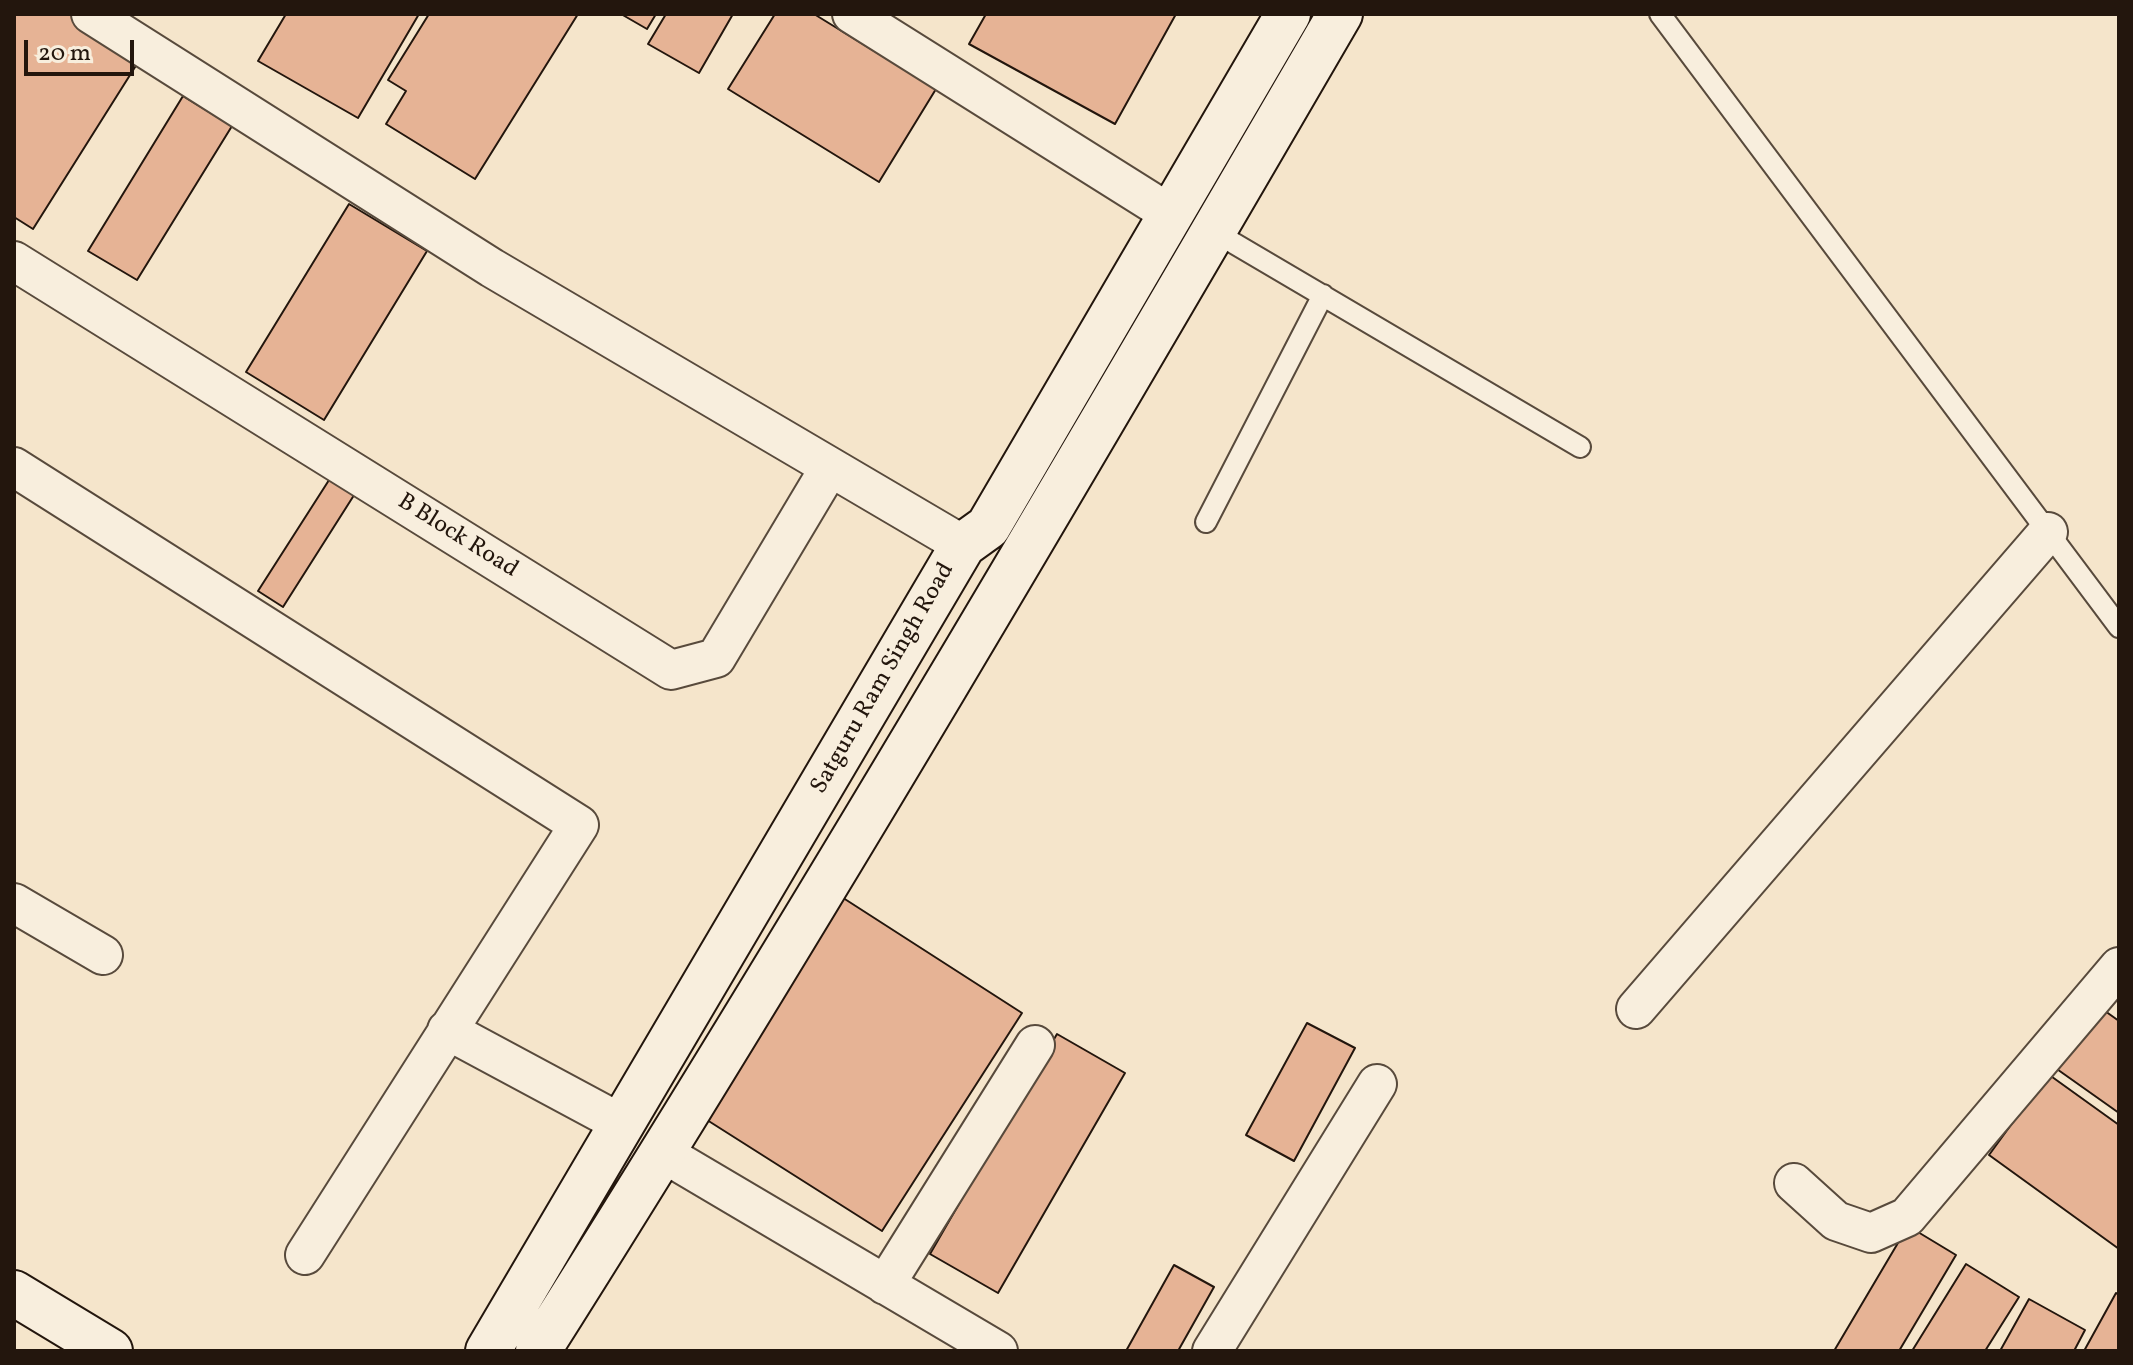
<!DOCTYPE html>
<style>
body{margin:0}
#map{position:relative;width:2133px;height:1365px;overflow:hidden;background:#f5e5cb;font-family:Vollkorn,serif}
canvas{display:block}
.frame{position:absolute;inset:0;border:16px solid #23160d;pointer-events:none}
.scale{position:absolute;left:24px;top:40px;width:110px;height:36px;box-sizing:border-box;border:4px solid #23160d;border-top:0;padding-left:10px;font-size:24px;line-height:28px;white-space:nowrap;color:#23160d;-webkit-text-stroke:6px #f8eedd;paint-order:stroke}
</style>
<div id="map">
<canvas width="2133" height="1365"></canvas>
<div class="frame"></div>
<div class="scale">20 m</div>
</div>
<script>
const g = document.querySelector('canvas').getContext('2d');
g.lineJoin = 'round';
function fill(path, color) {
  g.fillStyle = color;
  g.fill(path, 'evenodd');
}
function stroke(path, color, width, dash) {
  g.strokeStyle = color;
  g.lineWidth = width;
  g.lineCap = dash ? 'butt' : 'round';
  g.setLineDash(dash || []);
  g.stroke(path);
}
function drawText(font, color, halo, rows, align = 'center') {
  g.font = font + ' Vollkorn,serif';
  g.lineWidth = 7;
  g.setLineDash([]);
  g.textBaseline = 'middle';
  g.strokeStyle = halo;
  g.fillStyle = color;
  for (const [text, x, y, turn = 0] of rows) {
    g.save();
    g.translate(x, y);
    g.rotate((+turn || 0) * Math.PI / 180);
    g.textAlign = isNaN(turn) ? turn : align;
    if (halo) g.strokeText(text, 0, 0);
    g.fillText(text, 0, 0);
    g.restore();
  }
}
const building = new Path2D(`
 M 14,14 L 74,14 L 142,56 L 33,229 L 14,217 Z
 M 286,14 L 419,14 L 358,118 L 258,61 Z
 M 429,14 L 578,14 L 475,179 L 386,124 L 406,91 L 388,80 Z
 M 621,14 L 656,14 L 647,29 Z
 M 666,14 L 733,14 L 699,73 L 648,44 Z
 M 775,14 L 814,14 L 936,89 L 879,182 L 728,89 Z
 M 986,14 L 1176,14 L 1115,124 L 969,44 Z
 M 183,96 L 232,126 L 137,280 L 88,251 Z
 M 349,204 L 427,251 L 324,420 L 246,372 Z
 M 338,466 L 363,481 L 283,607 L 258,591 Z
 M 837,894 L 1022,1013 L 882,1231 L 696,1113 Z
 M 2098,1006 L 2119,1021 L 2119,1113 L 2054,1067 Z
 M 1307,1023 L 1355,1048 L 1294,1161 L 1246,1135 Z
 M 1057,1034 L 1125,1073 L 998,1293 L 930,1254 Z
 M 2048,1074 L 2119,1125 L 2119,1249 L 1989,1155 Z
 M 1908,1226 L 1956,1255 L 1899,1351 L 1834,1351 Z
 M 1966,1264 L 2019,1297 L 1985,1351 L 1912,1351 Z
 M 1174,1265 L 1214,1287 L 1178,1351 L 1126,1351 Z
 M 2116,1293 L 2119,1295 L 2119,1351 L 2084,1351 Z
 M 2029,1299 L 2085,1330 L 2074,1351 L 2000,1351 Z`);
fill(building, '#e6b395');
stroke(building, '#23160d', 2);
const lane = new Path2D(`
 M 1660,14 L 2119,627
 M 1213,231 L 1580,447
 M 1206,522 L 1323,295`);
const street = new Path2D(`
 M 91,14 L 492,268 L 963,545
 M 852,14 L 1172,215
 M 14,261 L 671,670 L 716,658 L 830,467
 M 14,467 L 579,825 L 305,1255
 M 14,903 L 103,955
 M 1636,1009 L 2048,532
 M 447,1030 L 622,1124
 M 663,1153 L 998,1351
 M 1794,1183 L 1836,1221 L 1871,1233 L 1907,1217 L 2119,967
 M 885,1285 L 1035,1045
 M 1212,1351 L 1377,1084`);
const secondary = new Path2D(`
 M 14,1293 L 110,1351
 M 488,1351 L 963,545 L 988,527 L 1288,14
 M 538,1351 C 816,911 1079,463 1340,14`);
stroke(lane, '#584a3c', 24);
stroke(street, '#584a3c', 42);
stroke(secondary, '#23160d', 48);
stroke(lane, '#f8eedd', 20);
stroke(street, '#f8eedd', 38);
stroke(secondary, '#f8eedd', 44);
drawText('24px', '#23160d', '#f8eedd', [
 ["B Block Road",457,537,32],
 ["Satguru Ram Singh Road",884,679,-60]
]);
</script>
